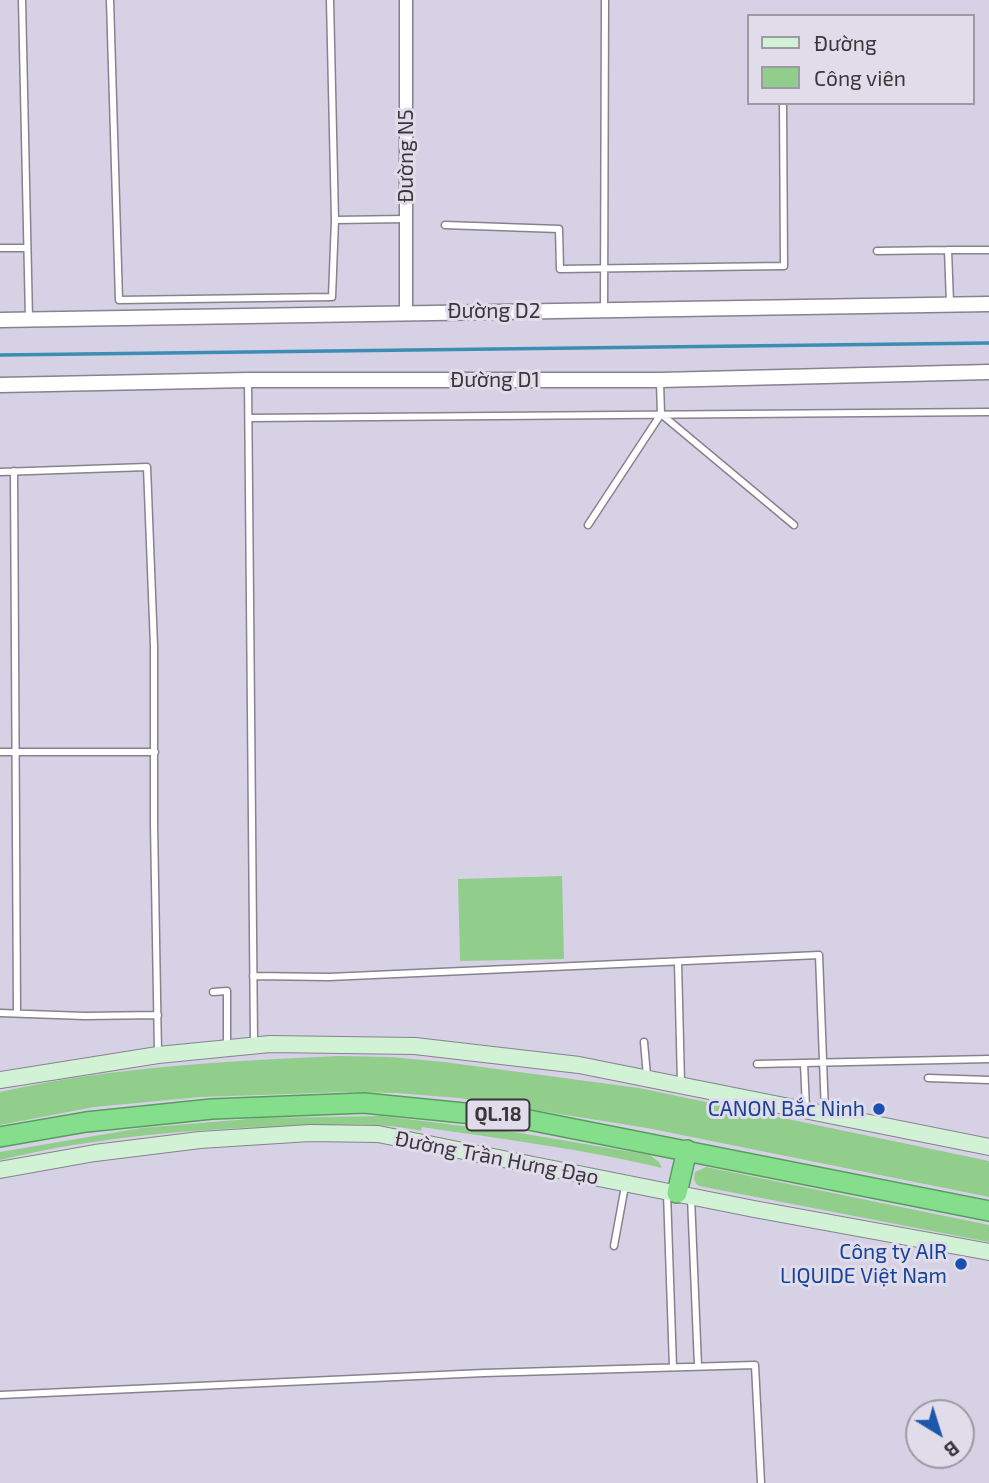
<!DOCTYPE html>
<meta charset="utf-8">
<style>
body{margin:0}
#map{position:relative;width:989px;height:1483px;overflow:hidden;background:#e0dce9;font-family:"Exo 2",sans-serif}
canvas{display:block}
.legend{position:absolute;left:747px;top:14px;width:228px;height:91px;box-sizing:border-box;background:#e0dce9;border:2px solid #9d9aa4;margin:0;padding:9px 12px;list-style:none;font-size:21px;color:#39373c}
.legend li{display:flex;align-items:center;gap:14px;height:35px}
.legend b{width:35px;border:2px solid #9d9aa4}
.north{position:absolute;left:905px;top:1399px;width:70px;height:70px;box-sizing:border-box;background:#e0dce9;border:2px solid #9d9aa4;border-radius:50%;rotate:142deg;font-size:19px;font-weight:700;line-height:28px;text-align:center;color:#39373c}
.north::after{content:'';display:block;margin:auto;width:24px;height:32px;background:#1c58a9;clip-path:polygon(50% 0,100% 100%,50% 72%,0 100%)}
</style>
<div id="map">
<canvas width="989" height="1483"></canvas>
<ul class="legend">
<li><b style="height:9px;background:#d1f2d4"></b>Đường</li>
<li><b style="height:19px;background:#91ce8c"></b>Công viên</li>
</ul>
<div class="north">B</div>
</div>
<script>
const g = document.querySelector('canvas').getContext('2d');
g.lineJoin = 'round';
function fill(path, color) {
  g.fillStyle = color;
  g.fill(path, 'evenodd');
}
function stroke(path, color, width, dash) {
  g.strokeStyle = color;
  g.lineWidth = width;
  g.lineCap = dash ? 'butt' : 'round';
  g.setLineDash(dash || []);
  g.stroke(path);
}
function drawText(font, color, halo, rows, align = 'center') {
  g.font = font + ' "Exo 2",sans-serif';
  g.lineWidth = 6;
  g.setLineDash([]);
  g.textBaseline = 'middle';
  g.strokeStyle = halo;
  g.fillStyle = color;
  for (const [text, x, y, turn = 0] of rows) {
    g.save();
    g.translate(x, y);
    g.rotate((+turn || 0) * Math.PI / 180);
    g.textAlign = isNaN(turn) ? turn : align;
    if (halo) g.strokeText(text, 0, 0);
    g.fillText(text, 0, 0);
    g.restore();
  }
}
fill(new Path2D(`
 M 0,0 L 989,0 L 989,1483 L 0,1483 ZM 749,16 L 973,16 L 973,103 L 749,103 ZM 919,1413 L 961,1413 L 961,1455 L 919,1455 Z`), '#d7d1e5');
fill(new Path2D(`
 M 562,876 L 564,959 L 460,961 L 458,879 Z
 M 339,1056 L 390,1057 L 444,1062 L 639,1088 L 989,1161 L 989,1197 L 647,1128 L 459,1098 L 397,1093 L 347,1092 L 201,1097 L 94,1107 L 0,1125 L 0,1092 C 111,1067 226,1061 339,1056 Z
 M 382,1116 L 520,1133 L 650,1155 L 659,1162 L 662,1168 C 583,1149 502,1139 422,1127 L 421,1131 C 382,1122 343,1125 303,1126 C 202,1128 99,1136 0,1160 L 0,1152 L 12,1150 L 141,1128 L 260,1118 Z
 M 706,1167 L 989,1225 L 989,1242 L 704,1187 L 697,1185 L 694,1179 L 695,1172 Z`), '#91ce8c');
stroke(new Path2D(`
 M 0,355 L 989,343`), '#3c8cb4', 3.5);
const service = new Path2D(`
 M 22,0 L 29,319
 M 110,0 L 119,300 L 332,297 L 335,220 L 330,0
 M 335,220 L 406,219
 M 445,225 L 559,229 L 560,269 L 784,266 L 783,103
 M 0,248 L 27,248
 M 877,251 L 948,250
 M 950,303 L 948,250 L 989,250
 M 604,310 L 605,0
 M 248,380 L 254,1043
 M 661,414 L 794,525
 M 249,418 L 989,412
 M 14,471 L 17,1012
 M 0,472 L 147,467 L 154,646 L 154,824 L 158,1053
 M 588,525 L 661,414 L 660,382
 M 0,752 L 155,752
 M 678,962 L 681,1083
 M 253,976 L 329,977 L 819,955 L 825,1113
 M 213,992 L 227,991 L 227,1046
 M 0,1013 L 85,1016 L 158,1015
 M 644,1042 L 647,1076
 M 804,1063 L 806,1109
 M 757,1064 L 989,1059
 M 928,1078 L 989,1080
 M 667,1193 L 673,1367
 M 691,1197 L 698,1366
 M 614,1246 L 625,1186
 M 0,1395 L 484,1373 L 755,1365 L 761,1483`);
const minor = new Path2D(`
 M 406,0 L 406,312`);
const tertiary = new Path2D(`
 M 0,320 L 989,304
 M 0,385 L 248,380 L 660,380 L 989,372`);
const secondary = new Path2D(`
 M 0,1080 L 158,1055 L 270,1044 L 415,1046 L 579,1065 L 989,1147
 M 0,1170 L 95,1153 L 200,1140 L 310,1133 L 378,1134 L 754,1209 L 989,1252`);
const trunk = new Path2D(`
 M 0,1137 L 86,1122 L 212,1109 L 364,1103 L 524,1119 L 989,1211
 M 677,1193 L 687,1150`);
stroke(service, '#86828e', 9);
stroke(minor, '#86828e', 15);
stroke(tertiary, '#86828e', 17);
stroke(secondary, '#86828e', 18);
stroke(trunk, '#569e5c', 22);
stroke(service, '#fff', 6);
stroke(minor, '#fff', 12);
stroke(tertiary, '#fff', 14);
stroke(secondary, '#d1f2d4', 16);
stroke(trunk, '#84de8b', 19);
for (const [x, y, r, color] of [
 [879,1109,7,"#1a4fb4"],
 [961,1264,7,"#1a4fb4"]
]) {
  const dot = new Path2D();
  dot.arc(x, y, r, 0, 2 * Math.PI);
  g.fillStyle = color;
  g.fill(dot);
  stroke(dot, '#e0dce9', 2.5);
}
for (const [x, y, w] of [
 [498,1115,63]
]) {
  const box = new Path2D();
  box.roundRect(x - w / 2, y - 15.5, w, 31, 5);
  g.fillStyle = '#e0dce9';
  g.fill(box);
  stroke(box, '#39373c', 2);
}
drawText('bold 19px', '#39373c', null, [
 ["QL.18",498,1115]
]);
drawText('21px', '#39373c', '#e0dce9', [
 ["Đường N5",406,156,-90],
 ["Đường D2",494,311],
 ["Đường D1",495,380],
 ["Đường Trần Hưng Đạo",497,1158,11]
]);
drawText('21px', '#164399', '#e0dce9', [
 ["CANON Bắc Ninh",865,1109],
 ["Công ty AIR",947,1252],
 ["LIQUIDE Việt Nam",947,1276]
], 'right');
</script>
